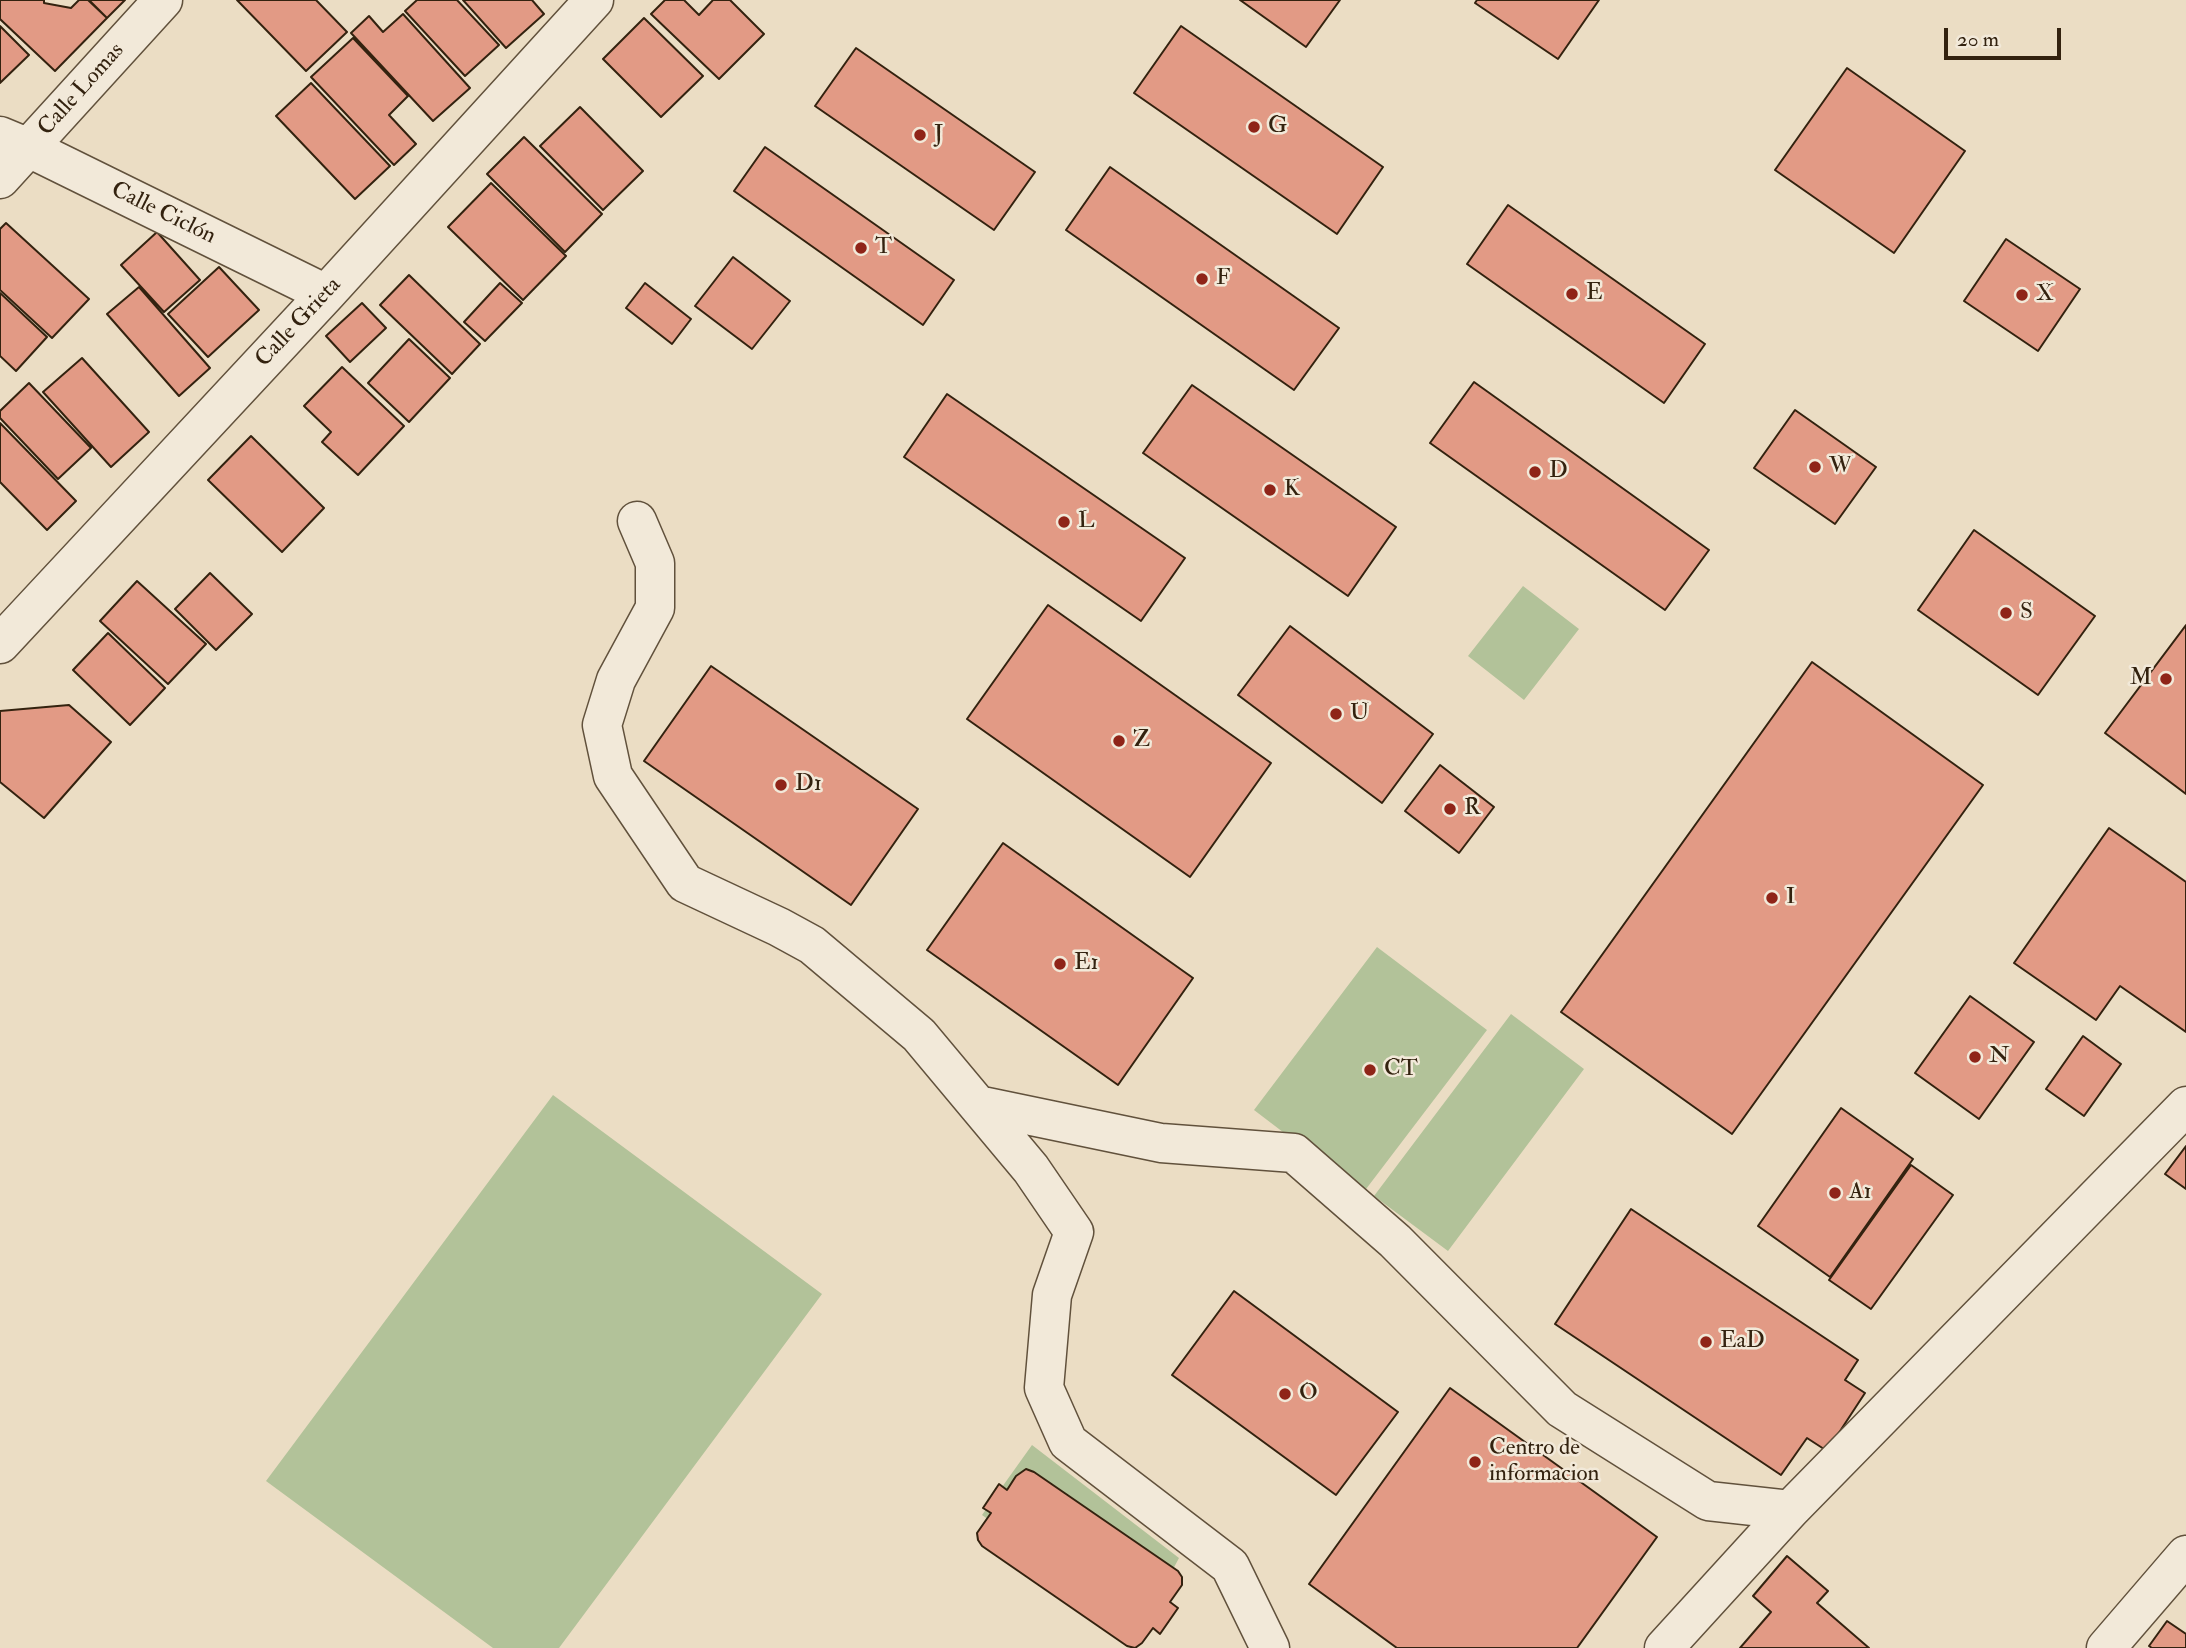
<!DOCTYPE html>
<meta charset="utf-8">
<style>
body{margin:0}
#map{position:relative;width:2186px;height:1648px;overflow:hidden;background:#ebddc4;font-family:"IM FELL Double Pica",serif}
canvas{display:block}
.scale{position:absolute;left:1944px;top:28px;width:117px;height:32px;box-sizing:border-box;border:4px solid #33220f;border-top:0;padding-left:9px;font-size:21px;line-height:24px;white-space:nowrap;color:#33220f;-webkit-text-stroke:5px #f2e9d9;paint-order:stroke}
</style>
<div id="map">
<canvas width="2186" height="1648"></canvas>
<div class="scale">20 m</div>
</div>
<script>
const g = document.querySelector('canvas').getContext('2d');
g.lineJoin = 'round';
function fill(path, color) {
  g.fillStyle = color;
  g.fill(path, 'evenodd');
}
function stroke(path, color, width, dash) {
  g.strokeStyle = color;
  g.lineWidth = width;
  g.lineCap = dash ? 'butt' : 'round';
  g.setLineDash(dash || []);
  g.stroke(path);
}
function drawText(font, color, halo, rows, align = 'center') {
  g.font = font + ' "IM FELL Double Pica",serif';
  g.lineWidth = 5;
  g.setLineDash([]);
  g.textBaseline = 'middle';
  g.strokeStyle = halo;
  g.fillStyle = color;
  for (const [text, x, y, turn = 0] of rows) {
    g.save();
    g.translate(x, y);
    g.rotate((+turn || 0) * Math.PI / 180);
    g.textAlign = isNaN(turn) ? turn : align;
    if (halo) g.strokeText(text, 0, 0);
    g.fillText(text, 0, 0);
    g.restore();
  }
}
fill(new Path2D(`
 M 1523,586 L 1579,629 L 1524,700 L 1468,656 Z
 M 1377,947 L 1487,1030 L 1363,1193 L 1254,1110 Z
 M 1511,1014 L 1584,1069 L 1448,1251 L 1374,1196 Z
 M 553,1095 L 822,1294 L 559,1648 L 493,1648 L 266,1481 Z
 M 1032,1445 L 1179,1558 L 1141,1629 L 982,1515 Z`), '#b2c299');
const building = new Path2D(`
 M 0,0 L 44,0 L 44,3 L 71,8 L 79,0 L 88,0 L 107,18 L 55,71 L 0,19 Z
 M 89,0 L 125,0 L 107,18 Z
 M 237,0 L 316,0 L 347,32 L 306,71 Z
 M 417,0 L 457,0 L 499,45 L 465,76 L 405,11 Z
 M 463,0 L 532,0 L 544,14 L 506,48 Z
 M 665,0 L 684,0 L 699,15 L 713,0 L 730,0 L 764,34 L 719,79 L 651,14 Z
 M 1240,0 L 1340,0 L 1306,47 Z
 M 1477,0 L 1599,0 L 1558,59 L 1475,3 Z
 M 403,14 L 470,88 L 433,121 L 351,33 L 369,16 L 383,32 Z
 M 644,18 L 703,76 L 661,117 L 603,59 Z
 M 0,26 L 29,55 L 0,83 Z
 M 1181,26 L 1383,167 L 1337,234 L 1134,93 Z
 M 353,38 L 408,96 L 389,115 L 416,144 L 394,165 L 311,77 Z
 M 856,48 L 1035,172 L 994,230 L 815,106 Z
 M 1847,68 L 1965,151 L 1894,253 L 1775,170 Z
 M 311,83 L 390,166 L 355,199 L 276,116 Z
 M 580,107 L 643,171 L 603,210 L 540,146 Z
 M 524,137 L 602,214 L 565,252 L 487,174 Z
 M 765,147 L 954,280 L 923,325 L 734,191 Z
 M 1110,167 L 1339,328 L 1294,390 L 1066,230 Z
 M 491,183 L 566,256 L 523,300 L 448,227 Z
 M 1508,205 L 1705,344 L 1664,403 L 1467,264 Z
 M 6,223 L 89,299 L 52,338 L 0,290 L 0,229 Z
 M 157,232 L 200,280 L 164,312 L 121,265 Z
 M 2006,239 L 2080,289 L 2038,351 L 1964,301 Z
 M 733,257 L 790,301 L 752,349 L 695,306 Z
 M 219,267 L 259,310 L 208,357 L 168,314 Z
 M 409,275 L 480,344 L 452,374 L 380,305 Z
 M 500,283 L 522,303 L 485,341 L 464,322 Z
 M 645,283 L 691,319 L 672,344 L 626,308 Z
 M 139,287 L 210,368 L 179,396 L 107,314 Z
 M 0,293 L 47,337 L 16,371 L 0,356 Z
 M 362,303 L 386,328 L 350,362 L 326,336 Z
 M 409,339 L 450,378 L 409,422 L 368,383 Z
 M 82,358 L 149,432 L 111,467 L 43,392 Z
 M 342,367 L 404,426 L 358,475 L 322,442 L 331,432 L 304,406 Z
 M 1474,382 L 1709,550 L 1665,610 L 1430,443 Z
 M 29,383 L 91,448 L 58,479 L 0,418 L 0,411 Z
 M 1192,385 L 1396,527 L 1348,596 L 1143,453 Z
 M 947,394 L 1185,558 L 1141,621 L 904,457 Z
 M 1795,410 L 1876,467 L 1835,524 L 1754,468 Z
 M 0,423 L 76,501 L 47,530 L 0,482 Z
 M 251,436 L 324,508 L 282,552 L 208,480 Z
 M 1974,530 L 2095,616 L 2038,695 L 1918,610 Z
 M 210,573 L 252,614 L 216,650 L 175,609 Z
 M 137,581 L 206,644 L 168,684 L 100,621 Z
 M 1048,605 L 1271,763 L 1190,877 L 967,719 Z
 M 2186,625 L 2186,794 L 2105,733 Z
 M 1290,626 L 1433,734 L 1382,803 L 1238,695 Z
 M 108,633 L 165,688 L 130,725 L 73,670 Z
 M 1812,662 L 1983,785 L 1732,1134 L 1561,1012 Z
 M 711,666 L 918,809 L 851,905 L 644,761 Z
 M 69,705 L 111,742 L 44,818 L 0,782 L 0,711 Z
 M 1440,765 L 1494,807 L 1459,853 L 1405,811 Z
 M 2109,828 L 2186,882 L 2186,1032 L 2120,986 L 2096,1020 L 2014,963 Z
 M 1003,843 L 1193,978 L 1118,1085 L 927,950 Z
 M 1970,996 L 2034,1042 L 1979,1119 L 1915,1073 Z
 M 2083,1036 L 2121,1064 L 2084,1116 L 2046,1089 Z
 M 1841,1108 L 1913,1159 L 1830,1277 L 1758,1226 Z
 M 2186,1146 L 2186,1189 L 2165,1174 Z
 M 1911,1165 L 1953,1195 L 1871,1309 L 1829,1280 Z
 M 1631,1209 L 1858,1360 L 1845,1380 L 1865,1393 L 1827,1451 L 1807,1438 L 1781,1475 L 1555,1324 Z
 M 1234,1291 L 1398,1412 L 1336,1495 L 1172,1375 Z
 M 1450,1388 L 1657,1537 L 1577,1648 L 1397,1648 L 1309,1584 Z
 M 1026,1469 L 1034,1472 L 1178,1571 L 1182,1577 L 1182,1585 L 1170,1602 L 1178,1608 L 1160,1634 L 1153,1628 L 1142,1643 L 1135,1648 L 1127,1646 L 982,1546 L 978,1540 L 977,1533 L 991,1513 L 983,1508 L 999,1484 L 1007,1490 L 1016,1476 Z
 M 1787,1556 L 1828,1591 L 1817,1603 L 1869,1648 L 1740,1648 L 1771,1612 L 1753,1596 Z
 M 2167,1621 L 2186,1634 L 2186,1648 L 2152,1648 L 2149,1646 Z`);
fill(building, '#e29a85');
stroke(building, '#33220f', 2);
const minor = new Path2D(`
 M 0,136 L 29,148 L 326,294
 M 0,179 L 163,0
 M 637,521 L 655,563 L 655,608 L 616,680 L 602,725 L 613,776 L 685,883 L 779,927 L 812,945 L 919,1035 L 1031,1169 L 1074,1232 L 1052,1295 L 1044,1388 L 1068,1442 L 1230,1566 L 1270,1648
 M 0,644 L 326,294 L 594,0
 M 978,1105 L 1161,1143 L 1294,1153 L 1395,1241 L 1562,1409 L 1708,1501 L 1790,1510
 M 1664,1648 L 1790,1510 L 2186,1106
 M 2106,1648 L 2186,1555`);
stroke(minor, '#61513c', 41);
stroke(minor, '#f2e9d9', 38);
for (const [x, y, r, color] of [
 [1254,127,7,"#8f2418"],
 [920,135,7,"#8f2418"],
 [861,248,7,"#8f2418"],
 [1202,279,7,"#8f2418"],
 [1572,294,7,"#8f2418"],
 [2022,295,7,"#8f2418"],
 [1815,467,7,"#8f2418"],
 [1535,472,7,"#8f2418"],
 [1270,490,7,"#8f2418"],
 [1064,522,7,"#8f2418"],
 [2006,613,7,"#8f2418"],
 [2166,679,7,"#8f2418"],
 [1336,714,7,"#8f2418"],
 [1119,741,7,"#8f2418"],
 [781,785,7,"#8f2418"],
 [1450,809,7,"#8f2418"],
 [1772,898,7,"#8f2418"],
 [1060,964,7,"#8f2418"],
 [1975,1057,7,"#8f2418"],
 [1370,1070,7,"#8f2418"],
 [1835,1193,7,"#8f2418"],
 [1706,1342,7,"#8f2418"],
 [1285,1394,7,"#8f2418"],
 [1475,1462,7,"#8f2418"]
]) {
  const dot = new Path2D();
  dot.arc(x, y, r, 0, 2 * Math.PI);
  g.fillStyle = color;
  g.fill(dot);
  stroke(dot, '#f2e9d9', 2.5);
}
drawText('23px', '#33220f', '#f2e9d9', [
 ["Calle Lomas",82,90,-48],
 ["Calle Ciclón",163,214,26],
 ["Calle Grieta",299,323,-47]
]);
drawText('23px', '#33220f', '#f2e9d9', [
 ["G",1268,127],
 ["J",934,135],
 ["T",875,248],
 ["F",1216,279],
 ["E",1586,294],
 ["X",2036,295],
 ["W",1829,467],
 ["D",1549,472],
 ["K",1284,490],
 ["L",1078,522],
 ["S",2020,613],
 ["M",2152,679,"right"],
 ["U",1350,714],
 ["Z",1133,741],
 ["D1",795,785],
 ["R",1464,809],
 ["I",1786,898],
 ["E1",1074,964],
 ["N",1989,1057],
 ["CT",1384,1070],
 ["A1",1849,1193],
 ["EaD",1720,1342],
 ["O",1299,1394],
 ["Centro de",1489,1449],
 ["informacion",1489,1475]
], 'left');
</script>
